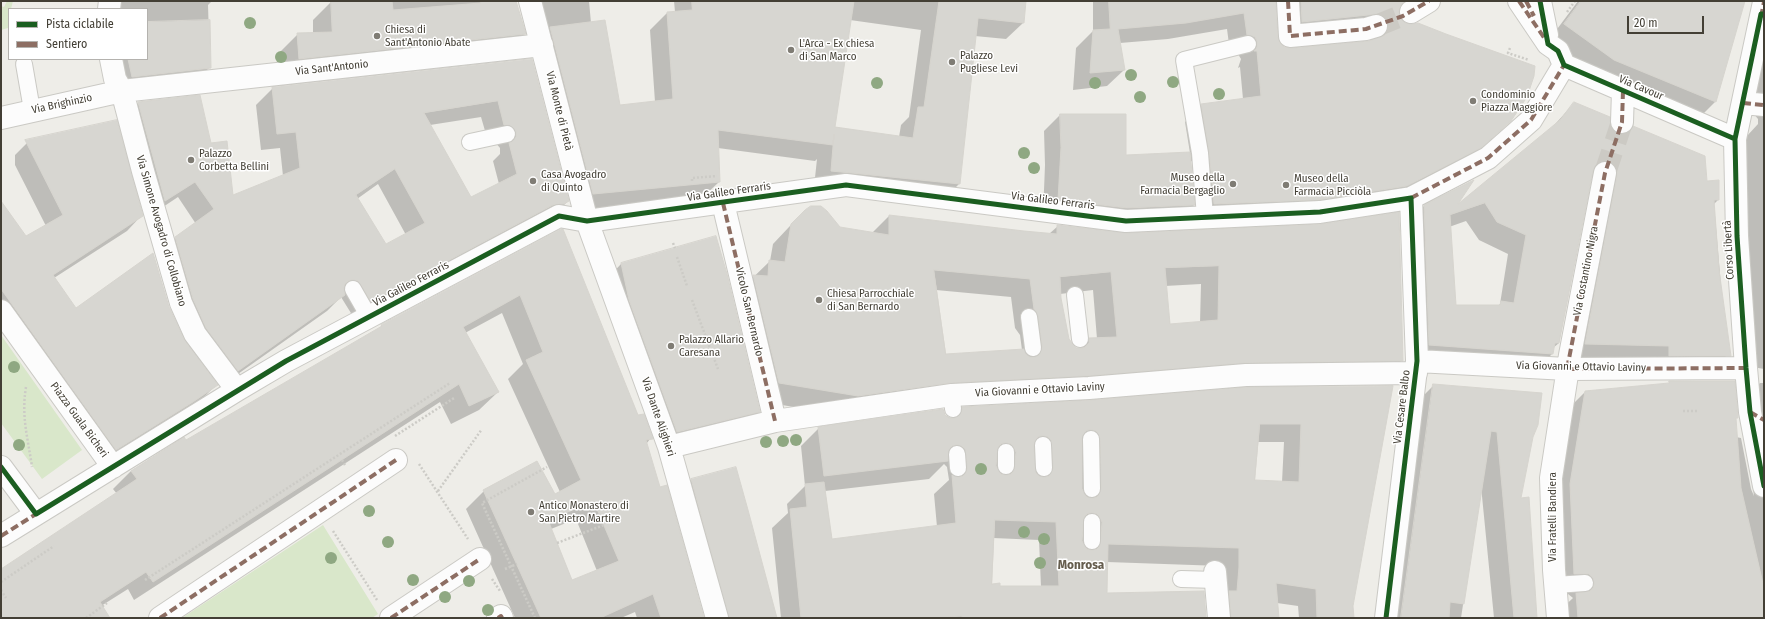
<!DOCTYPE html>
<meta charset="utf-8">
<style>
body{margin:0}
#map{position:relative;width:1765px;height:619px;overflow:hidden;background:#eeede8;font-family:"Fira Sans Condensed",sans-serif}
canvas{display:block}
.frame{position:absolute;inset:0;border:2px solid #433f35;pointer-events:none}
.legend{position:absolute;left:8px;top:8px;width:140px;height:52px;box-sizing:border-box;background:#fff;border:1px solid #b4b2ae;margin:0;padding:5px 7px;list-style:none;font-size:12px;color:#433f35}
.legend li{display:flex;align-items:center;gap:8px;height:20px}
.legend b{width:20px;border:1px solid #b4b2ae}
.scale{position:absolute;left:1627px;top:16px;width:77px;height:18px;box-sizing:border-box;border:2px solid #433f35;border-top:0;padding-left:5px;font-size:12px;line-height:14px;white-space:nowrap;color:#433f35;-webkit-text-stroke:3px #fff;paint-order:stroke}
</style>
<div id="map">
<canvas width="1765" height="619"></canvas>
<div class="frame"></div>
<ul class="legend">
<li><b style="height:5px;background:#1b5e20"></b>Pista ciclabile</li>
<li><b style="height:5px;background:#8d6e63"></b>Sentiero</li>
</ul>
<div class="scale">20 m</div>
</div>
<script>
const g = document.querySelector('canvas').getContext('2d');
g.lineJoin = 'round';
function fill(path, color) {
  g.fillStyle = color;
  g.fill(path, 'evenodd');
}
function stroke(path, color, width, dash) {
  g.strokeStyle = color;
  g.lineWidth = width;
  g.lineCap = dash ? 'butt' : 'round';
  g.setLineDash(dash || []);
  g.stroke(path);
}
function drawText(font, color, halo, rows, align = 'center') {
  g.font = font + ' "Fira Sans Condensed",sans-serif';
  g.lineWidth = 3;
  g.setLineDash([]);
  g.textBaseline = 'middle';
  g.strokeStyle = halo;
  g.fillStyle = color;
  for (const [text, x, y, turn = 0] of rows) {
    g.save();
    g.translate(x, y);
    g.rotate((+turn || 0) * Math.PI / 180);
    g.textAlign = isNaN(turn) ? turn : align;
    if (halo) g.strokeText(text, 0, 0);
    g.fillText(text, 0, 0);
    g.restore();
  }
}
fill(new Path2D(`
 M 7,1 L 13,1 L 11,9 L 9,9 L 8,28 L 1,30 L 1,6 L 4,7 Z
 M 1,335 L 82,450 L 42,479 L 1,423 Z
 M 323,525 L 378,614 L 372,618 L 182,618 Z`), '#d9e7ca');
fill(new Path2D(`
 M 113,1 L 212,1 L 208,5 L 210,67 L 197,80 L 118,85 L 110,59 L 147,59 L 147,9 L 112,9 Z
 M 339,1 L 515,1 L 524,34 L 506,52 L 281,77 L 280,52 L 298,34 L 313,34 L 313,20 L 331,2 Z
 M 532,1 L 589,1 L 591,23 L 620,106 L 655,102 L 650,30 L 667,13 L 675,12 L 674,1 L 1025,1 L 1023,23 L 1006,39 L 975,36 L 959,184 L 942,201 L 814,187 L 817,159 L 815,161 L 718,148 L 719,182 L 702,198 L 576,210 ZM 850,20 L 921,30 L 909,117 L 901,125 L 899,137 L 834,127 Z
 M 1093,1 L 1404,1 L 1399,6 L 1398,13 L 1400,19 L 1510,120 L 1463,164 L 1389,203 L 1197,221 L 1192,161 L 1190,162 L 1194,205 L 1178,221 L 1043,215 L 1045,165 L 1044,131 L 1060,115 L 1125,156 L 1190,153 L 1185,122 L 1202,105 L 1243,99 L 1240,67 L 1238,68 L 1241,59 L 1238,54 L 1230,52 L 1227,29 L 1168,39 L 1120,43 L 1124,70 L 1107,86 L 1073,90 L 1076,48 L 1093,31 ZM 1275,6 L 1282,11 L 1285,39 L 1367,33 L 1371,41 L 1291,49 L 1284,48 L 1279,44 L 1277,37 Z
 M 1578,1 L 1744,1 L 1715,102 L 1696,121 L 1546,44 Z
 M 1764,1 L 1764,369 L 1747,366 L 1746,137 L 1758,124 L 1758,119 L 1753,113 Z
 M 531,60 L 568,201 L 551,218 L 354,318 L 341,297 L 327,311 L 221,386 L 159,255 L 176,238 L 196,224 L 178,197 L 148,217 L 122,119 L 138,103 L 210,144 L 233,197 L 283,176 L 280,148 L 261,150 L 256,105 L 273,88 ZM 481,117 L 488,141 L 494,141 L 500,148 L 500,154 L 493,161 L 499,184 L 470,199 L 430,125 ZM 378,184 L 406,235 L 386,246 L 357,199 Z
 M 1574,103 L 1610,128 L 1615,134 L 1706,182 L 1718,200 L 1714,204 L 1727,355 L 1709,374 L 1567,362 L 1595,182 L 1590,179 L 1559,343 L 1553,348 L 1552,354 L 1534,372 L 1411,363 L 1406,225 L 1424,206 L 1455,207 L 1549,131 ZM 1466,221 L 1479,240 L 1508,254 L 1500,304 L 1498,306 L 1455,306 L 1449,227 Z
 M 30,140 L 142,215 L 127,231 L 54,278 L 75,309 L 168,307 L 183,340 L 216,385 L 201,400 L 101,464 L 1,325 L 1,202 L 25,237 L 46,226 L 15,165 L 15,155 Z
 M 805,210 L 839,228 L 872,233 L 889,216 L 1049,234 L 1058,226 L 1127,234 L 1321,225 L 1402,360 L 1383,379 L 1225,381 L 838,415 L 760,401 L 735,295 L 770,261 L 773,244 ZM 1201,284 L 1200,323 L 1170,325 L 1165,286 ZM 936,290 L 1011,297 L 1015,328 L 1020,335 L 1022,350 L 945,355 ZM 1093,290 L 1097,339 L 1090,339 L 1080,349 L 1075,348 L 1068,340 L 1060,294 Z
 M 562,231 L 638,416 L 651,438 L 646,444 L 659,489 L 703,618 L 637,618 L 635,612 L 621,618 L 515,618 L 466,509 L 484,491 L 554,495 L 560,492 L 508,379 L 523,364 L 502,313 L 465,333 L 498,392 L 479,410 L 451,424 L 440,402 L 134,600 L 128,589 L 101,606 L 97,618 L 1,618 L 1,571 L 117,494 L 113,489 L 131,471 L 184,439 L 186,441 L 377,330 L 382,326 ZM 576,519 L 597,571 L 572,581 L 551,529 Z
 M 621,264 L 759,412 L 743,427 L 661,447 L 606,280 Z
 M 1670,382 L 1736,437 L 1741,438 L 1751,489 L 1754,496 L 1749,462 L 1764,447 L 1764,618 L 1556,618 L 1556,614 L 1573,598 L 1568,594 L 1555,594 L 1565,412 L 1585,392 L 1668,384 Z
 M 1760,383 L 1764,383 L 1764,434 L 1740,403 Z
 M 1434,385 L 1532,437 L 1520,499 L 1536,618 L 1494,618 L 1481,486 L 1461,618 L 1386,618 L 1415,404 Z
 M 1392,387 L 1352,606 L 1353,618 L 1299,618 L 1298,606 L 1277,603 L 1278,618 L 1212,618 L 1221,566 L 1107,562 L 1106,594 L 1205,618 L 781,618 L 772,528 L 788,513 L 787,504 L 805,486 L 801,446 L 819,428 L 945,415 L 952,419 L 963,408 ZM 1257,442 L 1284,442 L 1282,482 L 1254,481 ZM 944,464 L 947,467 L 949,480 L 934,494 L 937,527 L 832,540 L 825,491 L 929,479 ZM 993,538 L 1039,540 L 1041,587 L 1000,587 L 991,586 Z
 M 691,480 L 776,618 L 707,618 L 673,498 Z`), '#0003');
const building = new Path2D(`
 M 331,1 L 392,1 L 393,10 L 481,3 L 480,1 L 516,1 L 526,34 L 299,59 L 297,33 L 332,32 Z
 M 692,1 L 854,1 L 835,127 L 913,138 L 918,107 L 924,107 L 939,1 L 1026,1 L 1024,23 L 978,18 L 960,184 L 831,171 L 834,134 L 833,145 L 718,130 L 720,182 L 593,194 L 550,27 L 605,20 L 620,105 L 673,99 L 667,12 L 692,10 Z
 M 1109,1 L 1276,1 L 1278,37 L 1280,43 L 1284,47 L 1291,48 L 1369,41 L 1385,35 L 1388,28 L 1388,23 L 1385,17 L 1378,14 L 1302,22 L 1301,1 L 1405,1 L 1400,6 L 1399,12 L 1400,18 L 1405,23 L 1412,24 L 1418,23 L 1446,34 L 1535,66 L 1534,76 L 1527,97 L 1511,121 L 1481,148 L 1407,186 L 1319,200 L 1214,204 L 1209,152 L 1201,104 L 1261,96 L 1257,51 L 1254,51 L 1257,47 L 1257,42 L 1255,37 L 1247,35 L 1244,13 L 1186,23 L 1118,29 L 1125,70 L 1090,73 L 1093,30 L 1110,29 Z
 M 1581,1 L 1745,1 L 1716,102 L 1614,60 L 1564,24 Z
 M 210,20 L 211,68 L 132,77 L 128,59 L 147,59 L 147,22 Z
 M 532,59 L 569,201 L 564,204 L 553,205 L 371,302 L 358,281 L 353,280 L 349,281 L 345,284 L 344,289 L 345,295 L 238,371 L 206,328 L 193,299 L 175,237 L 214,209 L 195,182 L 165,201 L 138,102 L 200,95 L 211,143 L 227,141 L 233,195 L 300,168 L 296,132 L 277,134 L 272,87 ZM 498,101 L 504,125 L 510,125 L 516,132 L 516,137 L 509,143 L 517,174 L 471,197 L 424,113 ZM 395,169 L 425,223 L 386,244 L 356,195 Z
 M 1574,102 L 1610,117 L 1611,128 L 1616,133 L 1621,134 L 1628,133 L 1633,126 L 1705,156 L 1707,181 L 1719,180 L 1719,200 L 1714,200 L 1719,270 L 1731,356 L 1669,356 L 1669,346 L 1585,344 L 1617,175 L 1617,169 L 1613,164 L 1607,161 L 1601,161 L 1596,165 L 1593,171 L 1559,343 L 1555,343 L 1553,354 L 1429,345 L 1424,205 L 1474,180 L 1458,204 L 1560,120 ZM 1485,203 L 1497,222 L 1526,235 L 1514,303 L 1501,301 L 1500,305 L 1456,305 L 1450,215 Z
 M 1060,114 L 1126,114 L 1126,155 L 1190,152 L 1195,205 L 1127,208 L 1058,200 L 1061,148 Z
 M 117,120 L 143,216 L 53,275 L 76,308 L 153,253 L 169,307 L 184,339 L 218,385 L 193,402 L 116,450 L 1,289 L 1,201 L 26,236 L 63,215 L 25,140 Z
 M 811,206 L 821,206 L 827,211 L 840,227 L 889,235 L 889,215 L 1024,231 L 1057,234 L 1057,225 L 1127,233 L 1321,224 L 1399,212 L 1403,361 L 1245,363 L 1088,376 L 951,383 L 858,396 L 779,383 L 753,275 L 768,276 L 769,260 L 785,262 L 791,224 L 805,210 ZM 1219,266 L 1218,320 L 1170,324 L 1165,268 ZM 934,270 L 1030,279 L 1034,309 L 1038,316 L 1042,347 L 1039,355 L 1035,357 L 1030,357 L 1026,354 L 1024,349 L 946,354 ZM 1111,272 L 1117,337 L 1089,338 L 1089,343 L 1085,347 L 1081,348 L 1076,348 L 1069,339 L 1061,298 L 1060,277 Z
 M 561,229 L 563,229 L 638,415 L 644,414 L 653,439 L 646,440 L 660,487 L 667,485 L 704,618 L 661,618 L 653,594 L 600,618 L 541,618 L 483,490 L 537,461 L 555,494 L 581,480 L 526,360 L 543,352 L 520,295 L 463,327 L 499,392 L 469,406 L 459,384 L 153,582 L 146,572 L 100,602 L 110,618 L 1,618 L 1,569 L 137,479 L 131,471 L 184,437 L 186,440 L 382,326 L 381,325 ZM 594,502 L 619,561 L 572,580 L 548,520 Z
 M 716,236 L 727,274 L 760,412 L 677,432 L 629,300 L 621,263 Z
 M 1669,381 L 1735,381 L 1738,418 L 1736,418 L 1741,488 L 1764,588 L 1764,618 L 1578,618 L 1576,593 L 1590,591 L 1593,588 L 1594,583 L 1593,578 L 1589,574 L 1574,574 L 1570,484 L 1585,391 L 1669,383 Z
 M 1433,384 L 1542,393 L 1538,425 L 1533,437 L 1521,498 L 1529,497 L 1537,618 L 1514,618 L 1497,432 L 1491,431 L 1464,604 L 1450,602 L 1449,618 L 1401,618 Z
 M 1393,386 L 1353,606 L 1354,618 L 1317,618 L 1316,589 L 1276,583 L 1279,618 L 1231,618 L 1229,591 L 1237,591 L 1239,567 L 1239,548 L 1108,544 L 1107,593 L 1204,591 L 1206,618 L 962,618 L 962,616 L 932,618 L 801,618 L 790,509 L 807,507 L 805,484 L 824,482 L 832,539 L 956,523 L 952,475 L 958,477 L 963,476 L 966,472 L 967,468 L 965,449 L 961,446 L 957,445 L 952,446 L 949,450 L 948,461 L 824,476 L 818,427 L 943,409 L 945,415 L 949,418 L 954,418 L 961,413 L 962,407 L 1090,400 L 1247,387 ZM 1260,424 L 1301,424 L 1299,482 L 1255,480 ZM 1090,430 L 1096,431 L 1100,439 L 1101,489 L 1097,497 L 1093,498 L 1087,497 L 1082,489 L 1082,439 L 1086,431 ZM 1043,436 L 1048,437 L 1051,440 L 1053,468 L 1049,476 L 1044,477 L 1039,476 L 1036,473 L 1034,445 L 1038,437 ZM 1006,443 L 1011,444 L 1016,452 L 1014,470 L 1011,474 L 1006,475 L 1001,474 L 996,466 L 998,448 L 1001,444 ZM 1092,513 L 1097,514 L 1102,522 L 1100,545 L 1097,549 L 1092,550 L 1087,549 L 1082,541 L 1084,518 L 1087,514 ZM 995,520 L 1056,522 L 1059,586 L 1000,586 L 1000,583 L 992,584 Z
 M 736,467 L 748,510 L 777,618 L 729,618 L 691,479 Z`);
fill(building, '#d7d6d1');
stroke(building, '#d6d4ce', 1);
stroke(new Path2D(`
 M 1376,26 L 1411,12
 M 1605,173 L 1622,122`), '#cccac4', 22, [22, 11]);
const lane = new Path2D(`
 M 24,64 L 32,110
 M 470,142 L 507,134
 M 1205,217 L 1200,153 L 1184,60 L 1248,44
 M 353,289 L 369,317
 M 1075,295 L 1080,339
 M 1029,317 L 1033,348
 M 952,395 L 953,409
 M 1091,439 L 1092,489
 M 1043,445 L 1044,468
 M 1006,452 L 1006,466
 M 957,454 L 958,468
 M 1092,522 L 1092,541
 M 1181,579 L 1216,580
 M 1555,585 L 1585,583`);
const street = new Path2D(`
 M 530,1 L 587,221 L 669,447 L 717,618
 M 1288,1 L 1290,36 L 1366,29 L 1376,26
 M 1519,1 L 1548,44 L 1558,51 L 1564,65 L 1735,139
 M 1540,1 L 1547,35
 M 1764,2 L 1735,139 L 1737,236 L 1746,368 L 1750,412 L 1764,486
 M 109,9 L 110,1
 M 1411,12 L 1429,1
 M 111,59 L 115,79 L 122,91 L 143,171 L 181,303 L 195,334 L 237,390
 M 1743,103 L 1764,105
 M 1,118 L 122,91 L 542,45
 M 1622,122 L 1623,91
 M 723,203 L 775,421
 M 1,311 L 113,467
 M 1417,361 L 1567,369 L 1746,368
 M 669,447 L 775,421 L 952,395 L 1089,388 L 1246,375 L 1416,373
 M 1,467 L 36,514
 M 1,536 L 237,390 L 286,361 L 559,216 L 587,221 L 846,185 L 1126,221 L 1320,212 L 1411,198 L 1488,158 L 1531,120 L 1564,65
 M 1215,572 L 1219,618
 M 160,618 L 396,460
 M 391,618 L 480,559
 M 498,618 L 501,616 L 502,618
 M 1386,618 L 1417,361 L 1411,198
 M 1558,618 L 1554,570 L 1551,478 L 1570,355 L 1605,173`);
stroke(lane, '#cac9c4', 18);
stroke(street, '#cac9c4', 24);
stroke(new Path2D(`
 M 1567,12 L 1575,1
 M 1510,48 L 1508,53 L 1529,60
 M 692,181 L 692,178 L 717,176
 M 673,243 L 675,248
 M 677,257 L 687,286
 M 692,300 L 718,369
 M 26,387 C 21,417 28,438 32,467
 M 1683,411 L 1699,411
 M 395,436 L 454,398
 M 342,460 L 345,465
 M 419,464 L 468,539
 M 438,491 L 482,429
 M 333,531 L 377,600
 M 557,543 L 604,525
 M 505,569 L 517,564
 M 492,579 L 500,591
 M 145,580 L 450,383
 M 1,582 L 54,546
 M 1,590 L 6,598
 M 86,618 L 107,603
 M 535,618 L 482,503 L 547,467`), '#cccbc6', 2.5, [2, 2]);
stroke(lane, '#fcfcfc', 16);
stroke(street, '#fcfcfc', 22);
stroke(new Path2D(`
 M 1288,1 L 1290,36 L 1366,29 L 1403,16 L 1429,1
 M 1519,1 L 1545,39
 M 1526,1 L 1534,16
 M 1761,17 L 1764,2
 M 1623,91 L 1622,122 L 1605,173 L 1567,369 L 1746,368
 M 1743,103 L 1764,105
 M 1411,198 L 1488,158 L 1531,120 L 1564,65
 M 723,203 L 775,421
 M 1750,412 L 1764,420
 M 1,536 L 36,514
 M 160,618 L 396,460
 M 391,618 L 480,559
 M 498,618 L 501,616 L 502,618`), '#8d6e63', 4, [8, 4]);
stroke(new Path2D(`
 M 1540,1 L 1548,44 L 1558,51 L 1564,65 L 1735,139
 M 1764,14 L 1761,14 L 1735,139 L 1737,236 L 1746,368 L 1750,412 L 1764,486
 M 1,467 L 36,514 L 286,361 L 559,216 L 587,221 L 846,185 L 1126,221 L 1320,212 L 1411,198 L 1417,361 L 1386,618`), '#1b5e20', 5);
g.fillStyle = '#8fa882';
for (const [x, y] of [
 [250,23],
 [281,57],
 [1131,75],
 [1173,82],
 [877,83],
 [1095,83],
 [1219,94],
 [1140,97],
 [1024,153],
 [1034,168],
 [14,367],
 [796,440],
 [783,441],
 [766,442],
 [19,445],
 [981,469],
 [369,511],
 [1024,532],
 [1044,539],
 [388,542],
 [331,558],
 [1040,563],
 [413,580],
 [469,581],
 [445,597],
 [488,610]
]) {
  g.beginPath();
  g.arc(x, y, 6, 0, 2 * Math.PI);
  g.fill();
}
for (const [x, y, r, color] of [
 [377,36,4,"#7f7c74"],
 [791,50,4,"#7f7c74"],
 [952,62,4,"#7f7c74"],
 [1473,101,4,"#7f7c74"],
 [191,160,4,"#7f7c74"],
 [533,181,4,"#7f7c74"],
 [1233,184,4,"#7f7c74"],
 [1286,185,4,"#7f7c74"],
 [819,300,4,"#7f7c74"],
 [671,346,4,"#7f7c74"],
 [531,512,4,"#7f7c74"]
]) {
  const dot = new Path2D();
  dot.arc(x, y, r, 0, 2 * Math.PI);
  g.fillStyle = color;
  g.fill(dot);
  stroke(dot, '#fff', 1.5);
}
drawText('11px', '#433f35', '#fff', [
 ["Chiesa di",385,30],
 ["Sant'Antonio Abate",385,43],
 ["L'Arca - Ex chiesa",799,44],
 ["di San Marco",799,57],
 ["Palazzo",960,56],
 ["Pugliese Levi",960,69],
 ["Condominio",1481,95],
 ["Piazza Maggiore",1481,108],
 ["Palazzo",199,154],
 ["Corbetta Bellini",199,167],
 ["Casa Avogadro",541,175],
 ["di Quinto",541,188],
 ["Museo della",1225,178,"right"],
 ["Farmacia Bergaglio",1225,191,"right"],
 ["Museo della",1294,179],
 ["Farmacia Picciòla",1294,192],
 ["Chiesa Parrocchiale",827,294],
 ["di San Bernardo",827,307],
 ["Palazzo Allario",679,340],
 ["Caresana",679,353],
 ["Antico Monastero di",539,506],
 ["San Pietro Martire",539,519]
], 'left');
drawText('11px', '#433f35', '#fff', [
 ["Via Sant'Antonio",332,68,-6],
 ["Via Cavour",1641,88,23],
 ["Via Brighinzio",62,104,-12],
 ["Via Monte di Pietà",559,111,76],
 ["Via Galileo Ferraris",729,192,-8],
 ["Via Galileo Ferraris",1053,201,7],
 ["Via Simone Avogadro di Collobiano",161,231,74],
 ["Corso Libertà",1729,250,-93],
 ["Via Costantino Nigra",1586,271,-79],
 ["Via Galileo Ferraris",411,284,-28],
 ["Vicolo San Bernardo",749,312,77],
 ["Via Giovanni e Ottavio Laviny",1581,367,1],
 ["Via Giovanni e Ottavio Laviny",1040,390,-3],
 ["Via Cesare Balbo",1402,407,-83],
 ["Via Dante Alighieri",658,417,71],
 ["Piazza Guala Bicheri",79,420,54],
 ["Via Fratelli Bandiera",1553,517,-90]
]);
drawText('bold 13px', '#655d4e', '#fff', [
 ["Monrosa",1081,565]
]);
</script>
